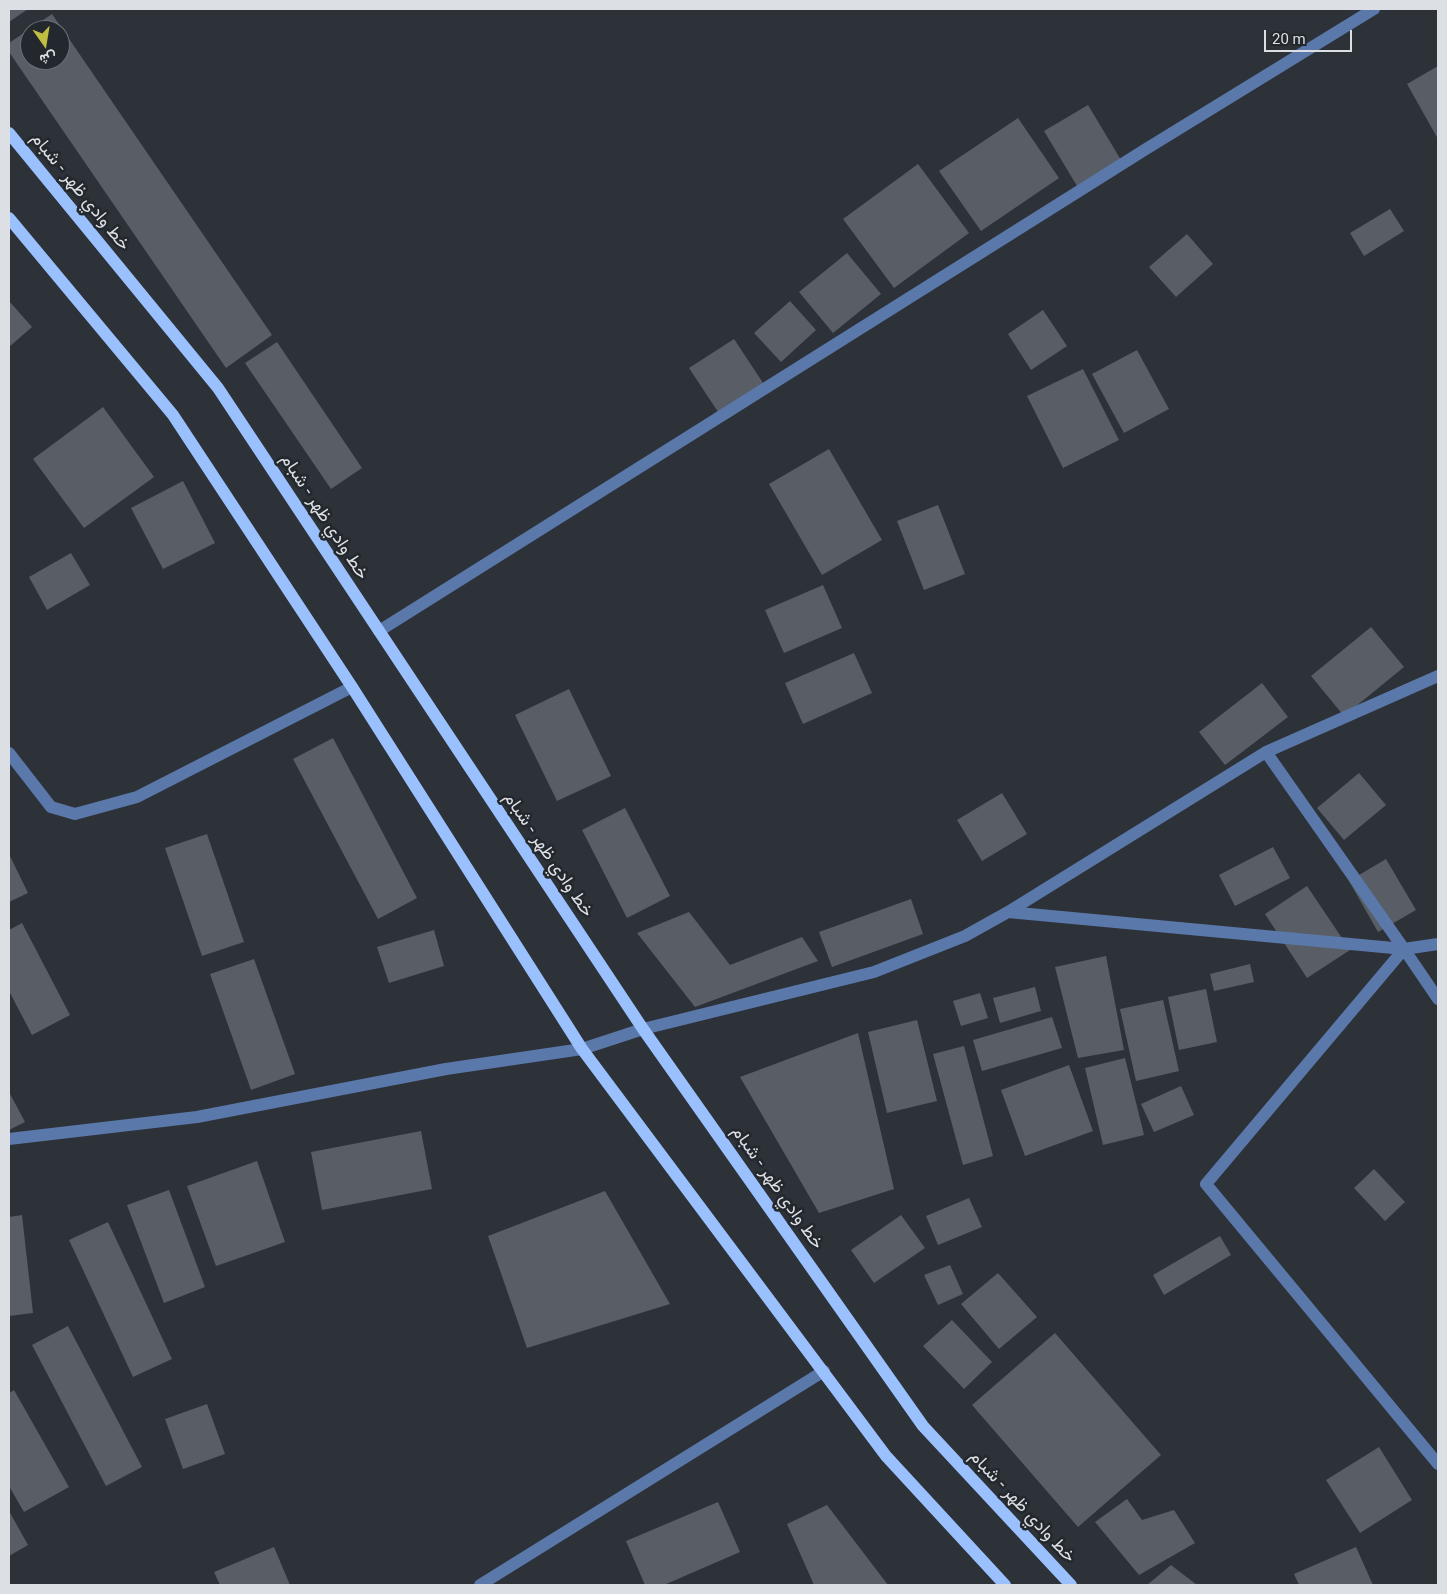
<!DOCTYPE html>
<meta charset="utf-8">
<style>
body{margin:0}
#map{position:relative;width:1447px;height:1594px;overflow:hidden;background:#2d3138;font-family:Roboto,Vazirmatn,sans-serif}
canvas{display:block}
.frame{position:absolute;inset:0;border:10px solid #dcdfe3;pointer-events:none}
.north{position:absolute;left:20px;top:20px;width:50px;height:50px;box-sizing:border-box;background:#23282e;border:1px solid #6d7176;border-radius:50%;rotate:167deg;font-size:14px;font-weight:700;line-height:20px;text-align:center;color:#dcdfe3}
.north::after{content:'';display:block;margin:auto;width:18px;height:22px;background:#bfbe41;clip-path:polygon(50% 0,100% 100%,50% 72%,0 100%)}
.scale{position:absolute;left:1264px;top:30px;width:88px;height:22px;box-sizing:border-box;border:2px solid #dcdfe3;border-top:0;padding-left:6px;font-size:15px;line-height:18px;white-space:nowrap;color:#dcdfe3;-webkit-text-stroke:4px #23282e;paint-order:stroke}
</style>
<div id="map">
<canvas width="1447" height="1594"></canvas>
<div class="frame"></div>
<div class="north">ش</div>
<div class="scale">20 m</div>
</div>
<script>
const g = document.querySelector('canvas').getContext('2d');
g.lineJoin = 'round';
function fill(path, color) {
  g.fillStyle = color;
  g.fill(path, 'evenodd');
}
function stroke(path, color, width, dash) {
  g.strokeStyle = color;
  g.lineWidth = width;
  g.lineCap = dash ? 'butt' : 'round';
  g.setLineDash(dash || []);
  g.stroke(path);
}
function drawText(font, color, halo, rows, align = 'center') {
  g.font = font + ' Roboto,Vazirmatn,sans-serif';
  g.lineWidth = 5;
  g.setLineDash([]);
  g.textBaseline = 'middle';
  g.strokeStyle = halo;
  g.fillStyle = color;
  for (const [text, x, y, turn = 0] of rows) {
    g.save();
    g.translate(x, y);
    g.rotate((+turn || 0) * Math.PI / 180);
    g.textAlign = isNaN(turn) ? turn : align;
    if (halo) g.strokeText(text, 0, 0);
    g.fillText(text, 0, 0);
    g.restore();
  }
}
fill(new Path2D(`
 M 9,9 L 28,9 L 9,22 Z
 M 52,14 L 272,335 L 226,368 L 9,52 L 9,43 ZM 30,30 L 60,30 L 60,60 L 30,60 Z
 M 1438,66 L 1438,139 L 1407,84 Z
 M 1088,105 L 1121,160 L 1077,186 L 1044,131 Z
 M 1018,118 L 1059,178 L 981,231 L 939,171 Z
 M 918,164 L 969,233 L 894,288 L 843,219 Z
 M 1390,209 L 1404,231 L 1364,256 L 1350,233 Z
 M 1187,234 L 1213,264 L 1176,297 L 1149,267 Z
 M 847,253 L 881,294 L 833,333 L 799,292 Z
 M 9,301 L 32,327 L 9,347 Z
 M 790,301 L 816,330 L 781,362 L 754,333 Z
 M 1043,310 L 1067,346 L 1031,370 L 1008,334 Z
 M 734,339 L 769,392 L 724,421 L 689,368 Z
 M 277,342 L 362,468 L 331,489 L 245,363 Z
 M 1137,350 L 1169,409 L 1124,433 L 1092,374 Z
 M 1083,369 L 1119,440 L 1063,468 L 1027,396 Z
 M 103,407 L 154,477 L 84,528 L 33,459 Z
 M 829,449 L 882,540 L 822,575 L 769,484 Z
 M 183,481 L 215,543 L 163,569 L 131,508 Z
 M 938,505 L 965,574 L 924,590 L 897,521 Z
 M 71,553 L 90,585 L 47,610 L 29,577 Z
 M 823,585 L 842,628 L 784,653 L 765,610 Z
 M 1371,627 L 1404,667 L 1344,716 L 1311,676 Z
 M 854,653 L 872,693 L 803,724 L 785,683 Z
 M 1262,683 L 1288,717 L 1225,765 L 1199,732 Z
 M 569,689 L 611,776 L 557,801 L 515,715 Z
 M 333,738 L 417,898 L 378,919 L 293,759 Z
 M 1359,773 L 1386,805 L 1344,840 L 1317,808 Z
 M 1002,793 L 1027,834 L 982,861 L 957,820 Z
 M 625,808 L 670,896 L 627,918 L 582,830 Z
 M 207,834 L 244,942 L 202,956 L 165,848 Z
 M 1273,847 L 1290,878 L 1235,906 L 1219,875 Z
 M 9,854 L 28,893 L 9,902 Z
 M 1386,859 L 1416,910 L 1378,932 L 1349,881 Z
 M 1307,886 L 1350,950 L 1307,978 L 1265,914 Z
 M 911,899 L 923,934 L 832,967 L 819,932 Z
 M 689,912 L 730,965 L 802,937 L 818,961 L 695,1007 L 637,933 Z
 M 22,923 L 70,1015 L 32,1035 L 9,991 L 9,930 Z
 M 434,930 L 444,966 L 389,983 L 377,947 Z
 M 1106,956 L 1124,1050 L 1078,1058 L 1055,967 Z
 M 254,959 L 295,1074 L 251,1090 L 210,974 Z
 M 1250,964 L 1254,982 L 1214,991 L 1210,974 Z
 M 1035,987 L 1041,1011 L 1000,1023 L 993,998 Z
 M 1206,989 L 1217,1042 L 1179,1050 L 1168,997 Z
 M 980,993 L 988,1018 L 961,1026 L 953,1001 Z
 M 1163,1000 L 1179,1071 L 1136,1081 L 1120,1009 Z
 M 1052,1017 L 1062,1048 L 982,1071 L 973,1040 Z
 M 917,1020 L 937,1101 L 887,1113 L 868,1032 Z
 M 858,1033 L 894,1189 L 819,1213 L 740,1077 Z
 M 964,1046 L 993,1156 L 963,1165 L 933,1054 Z
 M 1125,1058 L 1144,1135 L 1103,1145 L 1085,1068 Z
 M 1069,1065 L 1093,1131 L 1025,1156 L 1001,1090 Z
 M 1181,1086 L 1194,1115 L 1154,1132 L 1141,1104 Z
 M 9,1092 L 25,1122 L 9,1130 Z
 M 421,1131 L 432,1189 L 322,1210 L 311,1152 Z
 M 257,1161 L 285,1242 L 216,1266 L 187,1186 Z
 M 1374,1169 L 1405,1202 L 1385,1221 L 1354,1188 Z
 M 169,1190 L 205,1287 L 164,1303 L 127,1205 Z
 M 605,1191 L 670,1304 L 527,1348 L 488,1236 Z
 M 969,1198 L 982,1227 L 938,1245 L 926,1216 Z
 M 22,1215 L 33,1313 L 9,1316 L 9,1217 Z
 M 901,1215 L 925,1248 L 874,1283 L 851,1250 Z
 M 108,1222 L 172,1359 L 133,1377 L 69,1240 Z
 M 1220,1236 L 1231,1255 L 1164,1295 L 1153,1275 Z
 M 950,1265 L 963,1294 L 938,1305 L 924,1275 Z
 M 998,1273 L 1037,1317 L 999,1349 L 961,1304 Z
 M 952,1320 L 992,1362 L 964,1389 L 923,1346 Z
 M 68,1326 L 142,1467 L 106,1486 L 32,1345 Z
 M 1055,1333 L 1161,1455 L 1078,1527 L 972,1405 Z
 M 14,1390 L 69,1487 L 24,1512 L 9,1486 L 9,1393 Z
 M 207,1404 L 225,1454 L 183,1469 L 165,1419 Z
 M 1379,1447 L 1412,1500 L 1360,1533 L 1326,1480 Z
 M 1127,1499 L 1142,1520 L 1174,1510 L 1195,1543 L 1139,1575 L 1095,1522 Z
 M 718,1502 L 740,1552 L 664,1585 L 645,1585 L 626,1541 Z
 M 827,1505 L 888,1585 L 814,1585 L 787,1524 Z
 M 9,1511 L 28,1545 L 9,1556 Z
 M 274,1547 L 290,1585 L 220,1585 L 214,1572 Z
 M 1356,1547 L 1373,1585 L 1299,1585 L 1294,1574 Z
 M 1171,1565 L 1197,1585 L 1147,1585 Z`), '#595e66');
stroke(new Path2D(`
 M 379,631 L 1146,149 L 1374,9
 M 1266,752 L 1404,949 L 1438,944
 M 9,753 L 51,807 L 75,814 L 137,797 L 352,687
 M 1008,912 L 1404,949
 M 1404,949 L 1206,1184 L 1438,1464
 M 1404,949 L 1438,999
 M 9,1139 L 197,1117 L 446,1069 L 582,1049 L 643,1029 L 874,972 L 965,936 L 1008,912 L 1266,752 L 1438,676
 M 480,1585 L 824,1371`), '#5a79aa', 12);
stroke(new Path2D(`
 M 9,133 L 218,388 L 643,1029 L 923,1426 L 1071,1585
 M 9,218 L 173,415 L 352,687 L 582,1049 L 886,1456 L 1005,1585`), '#9ac1fe', 12);
drawText('18px', '#dcdfe3', '#23282e', [
 ["خط وادي ظهر - شبام",80,192,51],
 ["خط وادي ظهر - شبام",324,517,57],
 ["خط وادي ظهر - شبام",548,855,56],
 ["خط وادي ظهر - شبام",777,1188,55],
 ["خط وادي ظهر - شبام",1022,1507,47]
]);
</script>
